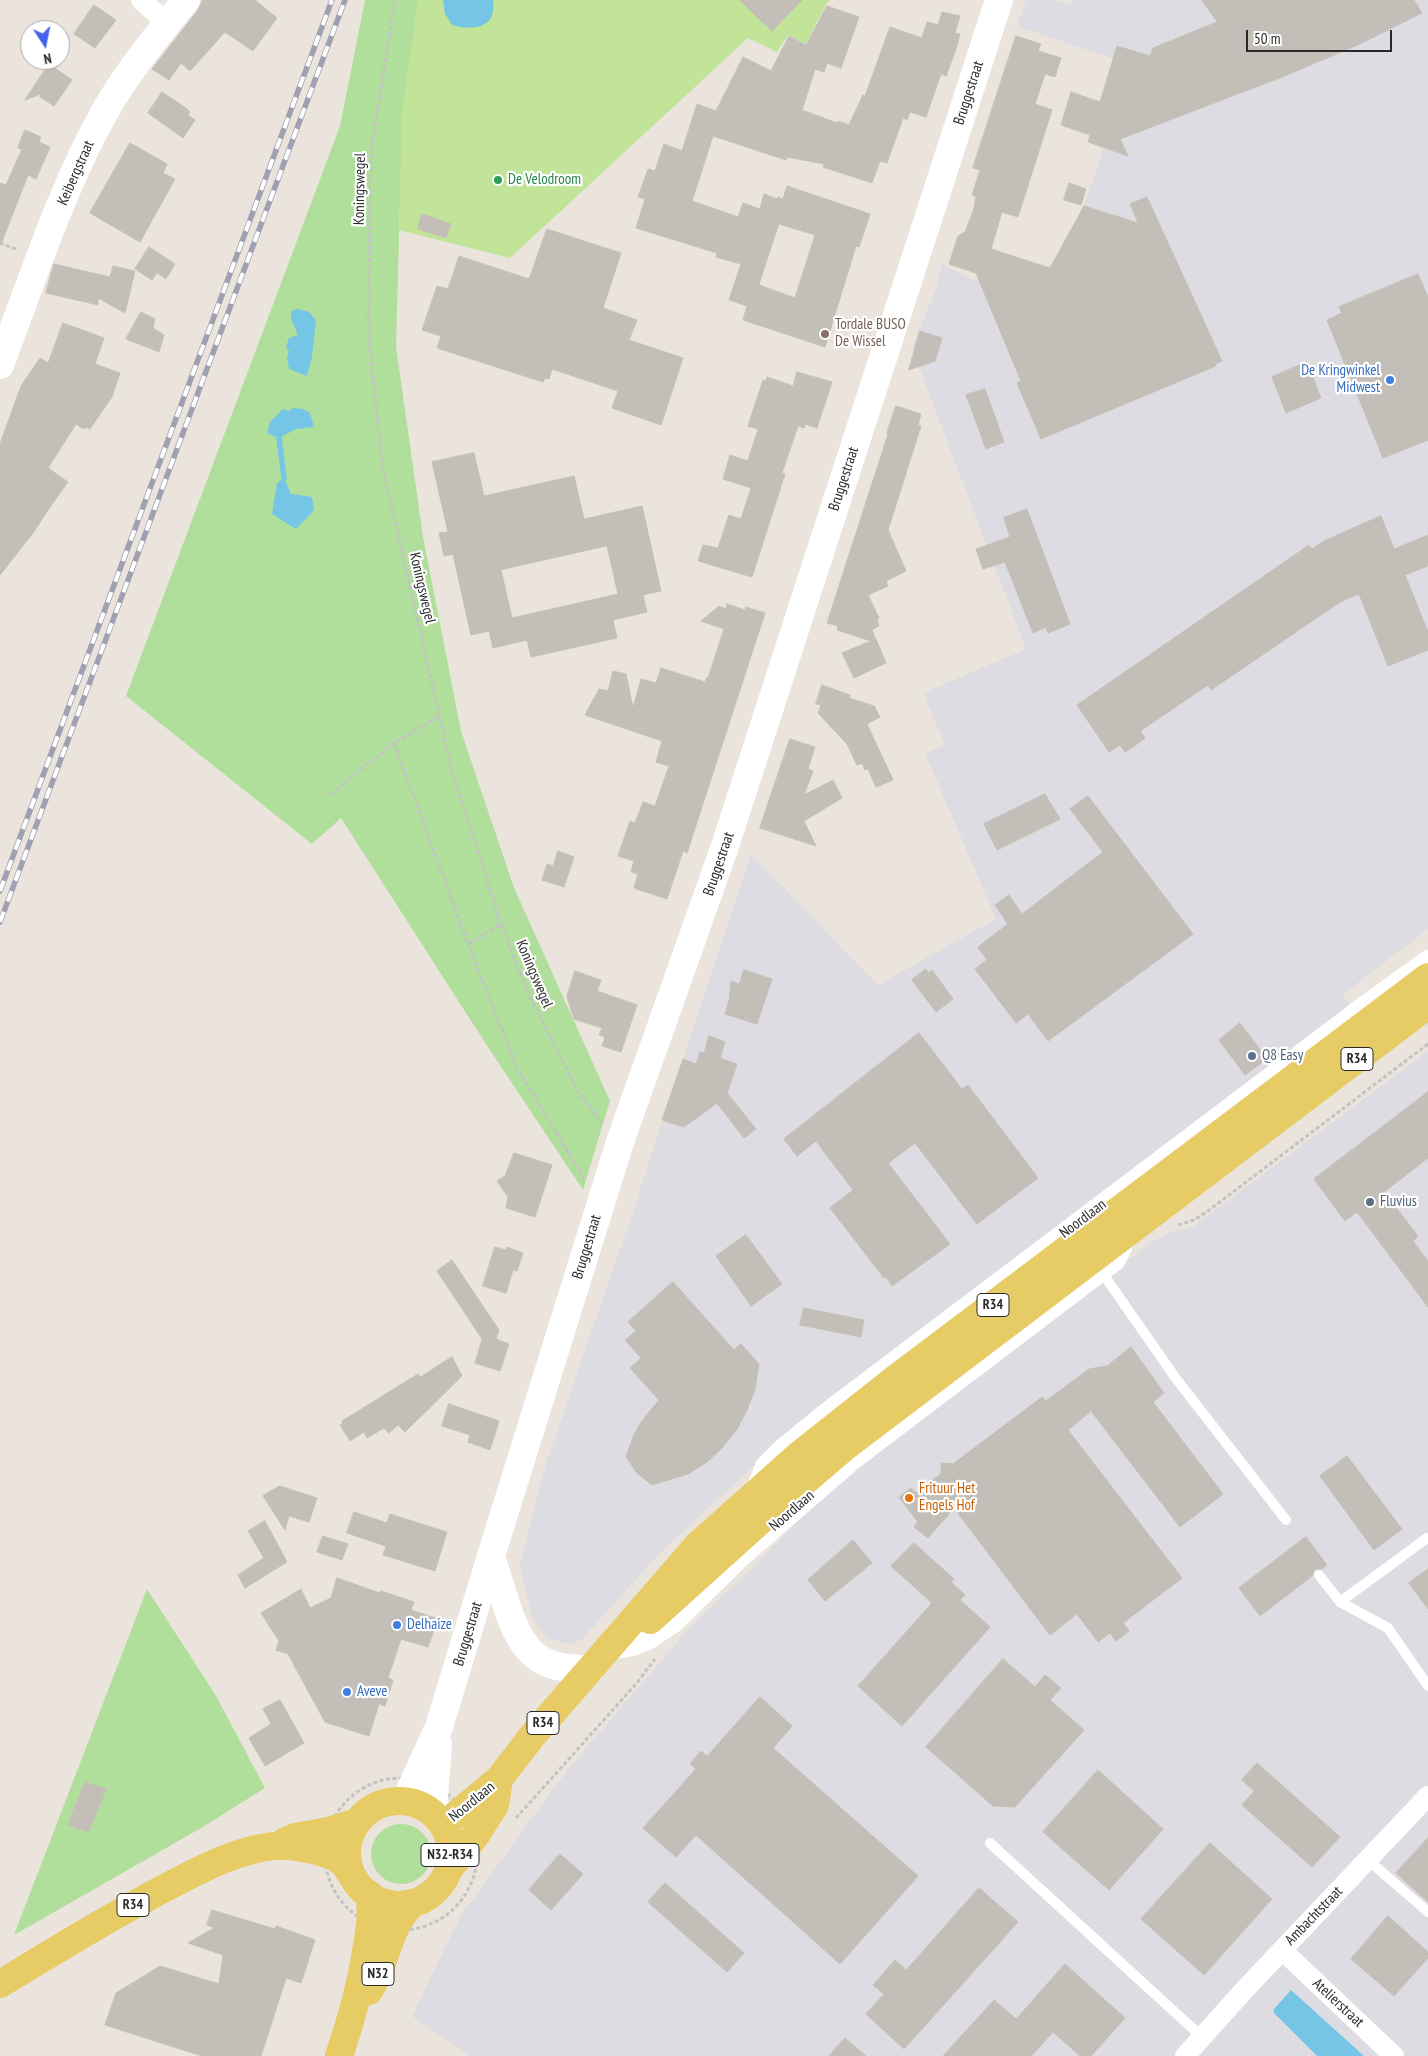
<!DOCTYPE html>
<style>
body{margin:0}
#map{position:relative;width:1428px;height:2056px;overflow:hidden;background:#eae4dc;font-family:"PT Sans Narrow",sans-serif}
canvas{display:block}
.north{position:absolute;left:20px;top:20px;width:50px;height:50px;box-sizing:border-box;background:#fff;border:1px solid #a9a9a9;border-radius:50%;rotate:169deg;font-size:14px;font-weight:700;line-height:20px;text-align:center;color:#292929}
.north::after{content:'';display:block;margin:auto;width:18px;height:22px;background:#4561ed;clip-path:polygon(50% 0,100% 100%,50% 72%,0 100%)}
.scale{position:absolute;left:1246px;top:30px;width:146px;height:22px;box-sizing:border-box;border:2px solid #292929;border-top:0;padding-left:6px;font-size:15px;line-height:18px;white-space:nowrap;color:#292929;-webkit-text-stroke:4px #fff;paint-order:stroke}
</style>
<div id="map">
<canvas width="1428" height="2056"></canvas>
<div class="north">N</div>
<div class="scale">50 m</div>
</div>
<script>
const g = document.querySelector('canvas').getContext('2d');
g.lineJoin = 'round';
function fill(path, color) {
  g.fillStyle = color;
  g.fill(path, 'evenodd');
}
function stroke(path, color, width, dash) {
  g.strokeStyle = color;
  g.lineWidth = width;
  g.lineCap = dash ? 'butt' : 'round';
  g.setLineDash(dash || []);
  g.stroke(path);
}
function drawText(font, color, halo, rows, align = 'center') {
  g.font = font + ' "PT Sans Narrow",sans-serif';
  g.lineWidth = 4.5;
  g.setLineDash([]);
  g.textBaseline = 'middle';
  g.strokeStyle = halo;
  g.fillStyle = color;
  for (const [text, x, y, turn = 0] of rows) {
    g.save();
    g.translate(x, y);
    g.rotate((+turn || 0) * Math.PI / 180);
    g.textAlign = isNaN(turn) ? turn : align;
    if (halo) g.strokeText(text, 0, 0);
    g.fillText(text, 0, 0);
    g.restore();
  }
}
fill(new Path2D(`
 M 1026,0 L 1055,0 L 1069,4 L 1076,0 L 1428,0 L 1428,929 L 1342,995 L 1352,1008 L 775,1446 L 661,1552 L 581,1640 L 569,1644 L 547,1638 L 534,1622 L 527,1598 L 520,1565 L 546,1463 L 626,1232 L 751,854 L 878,985 L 996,919 L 925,753 L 945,745 L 923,693 L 1026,649 L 912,349 L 936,288 L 942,264 L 974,280 L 1001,271 L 1004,259 L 1050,268 L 1084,206 L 1132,65 L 1017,26 Z
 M 1428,1051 L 1428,2056 L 471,2056 L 412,2016 L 460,1917 L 568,1769 L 688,1630 L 779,1541 L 810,1507 L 895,1436 L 1152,1242 L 1168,1233 L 1194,1226 Z`), '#dedce3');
fill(new Path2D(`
 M 365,0 L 536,0 L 402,129 L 396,347 L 423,537 L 461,731 L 514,888 L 610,1101 L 583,1190 L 484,1041 L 341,818 L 312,844 L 126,696 L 340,126 Z
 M 147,1589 L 216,1696 L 265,1788 L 201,1828 L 14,1935 Z
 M371 1854a30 30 0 1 1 60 0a30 30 0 1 1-60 0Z`), '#b0de9b');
fill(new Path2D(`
 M 418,0 L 830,0 L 826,4 L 806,44 L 788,35 L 777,52 L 748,38 L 510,258 L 399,230 L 402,111 Z`), '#c2e498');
fill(new Path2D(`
 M 443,0 L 493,0 C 497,28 474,31 452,25 L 445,14 Z
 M 298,309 L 309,312 L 316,320 L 312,357 L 307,376 L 289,369 L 287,358 L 289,351 L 286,347 L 289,338 L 298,335 L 291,319 L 291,311 Z
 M 293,408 L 303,409 L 310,413 L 314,427 L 296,429 L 279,438 L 267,433 L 270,422 L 283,409 L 289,411 Z
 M 284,478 L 291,494 L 312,497 L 314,510 L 296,529 L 272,514 L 277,483 Z
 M 1291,1990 L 1364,2056 L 1317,2056 L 1274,2013 L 1274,2009 Z`), '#75c6e6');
stroke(new Path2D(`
 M 279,438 L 284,478`), '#75c6e6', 5.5);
const building = new Path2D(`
 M 203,0 L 255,0 L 277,18 L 253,51 L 225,32 L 190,71 L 181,63 L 169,80 L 152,69 L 198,10 Z
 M 740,0 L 802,0 L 772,31 Z
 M 1202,0 L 1414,0 L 1422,13 L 1360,44 L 1282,77 L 1120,139 L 1128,156 L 1088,142 L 1090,135 L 1061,125 L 1071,92 L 1100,102 L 1117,46 L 1150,56 L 1153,48 L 1217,22 Z
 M 94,5 L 116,20 L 95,48 L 74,34 Z
 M 827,6 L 859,17 L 841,68 L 827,63 L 824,72 L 815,69 L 802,110 L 837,123 L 838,121 L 849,125 L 863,95 L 865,96 L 890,27 L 922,38 L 927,22 L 938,25 L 942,12 L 960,16 L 955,33 L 960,34 L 956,49 L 946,76 L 941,74 L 926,117 L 910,112 L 907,120 L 903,118 L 887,163 L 880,161 L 872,183 L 823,167 L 824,164 L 787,157 L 786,160 L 713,136 L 692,201 L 738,217 L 743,203 L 760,209 L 764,194 L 777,199 L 778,197 L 783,199 L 787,186 L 870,214 L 859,247 L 856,246 L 825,347 L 743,320 L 747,306 L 729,300 L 741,264 L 716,257 L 717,253 L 636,228 L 645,199 L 638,197 L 648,169 L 655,171 L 664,144 L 682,151 L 697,104 L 716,111 L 743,57 L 771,71 L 789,36 L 806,45 ZM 779,224 L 815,235 L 795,298 L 759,285 Z
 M 1016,36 L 1041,44 L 1038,51 L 1061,58 L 1055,77 L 1045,74 L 1035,104 L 1052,110 L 1018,217 L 1002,212 L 991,249 L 1050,268 L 1084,206 L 1138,223 L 1130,204 L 1147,197 L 1222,361 L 1215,364 L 1216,366 L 1041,439 L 1017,383 L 1021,381 L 976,273 L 949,264 L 958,236 L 965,232 L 974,209 L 976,197 L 972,195 L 980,170 L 973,168 Z
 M 49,64 L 72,80 L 54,106 L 40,97 L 41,94 L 25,100 Z
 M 162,92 L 186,108 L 190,112 L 188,115 L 195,120 L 183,138 L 148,113 Z
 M 25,130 L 41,137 L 39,142 L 50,147 L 36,179 L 28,175 L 1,244 L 0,244 L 0,183 L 6,185 L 22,149 L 18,148 Z
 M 130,143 L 167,164 L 163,173 L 175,179 L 140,242 L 90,213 Z
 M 1069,183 L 1086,189 L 1081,205 L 1064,200 Z
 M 422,214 L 451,224 L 446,238 L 418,229 Z
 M 547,229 L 621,253 L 603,308 L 637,320 L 629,340 L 683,358 L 661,425 L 612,408 L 618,391 L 552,369 L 549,379 L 545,378 L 543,382 L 437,348 L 441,336 L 422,330 L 437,286 L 448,289 L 459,256 L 529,279 Z
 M 149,247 L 175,264 L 166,279 L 157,273 L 152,280 L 135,269 Z
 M 54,264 L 110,277 L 113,266 L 135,271 L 125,313 L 98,298 L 98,305 L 46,293 Z
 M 1418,274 L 1428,297 L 1428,440 L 1383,458 L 1327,320 L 1342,313 L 1339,307 Z
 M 141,312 L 155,319 L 153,328 L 164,335 L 159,352 L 126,339 Z
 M 63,323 L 104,338 L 95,364 L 120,373 L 112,397 L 90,429 L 86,427 L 84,429 L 76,424 L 48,468 L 68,482 L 50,507 L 33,533 L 0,575 L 0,444 L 21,386 L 40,358 L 48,363 Z
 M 920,331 L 942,338 L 935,361 L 909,370 Z
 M 1307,362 L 1321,398 L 1286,413 L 1272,377 Z
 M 797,372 L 832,382 L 817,428 L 805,424 L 804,428 L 798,426 L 782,473 L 785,474 L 752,577 L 698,561 L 703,545 L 718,548 L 729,515 L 741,519 L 751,488 L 723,479 L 730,455 L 748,461 L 758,429 L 748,426 L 763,380 L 766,381 L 767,377 L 793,386 Z
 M 985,389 L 1004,442 L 986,449 L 966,395 Z
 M 896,406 L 921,414 L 918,425 L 921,426 L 888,530 L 906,571 L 886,581 L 888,586 L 868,595 L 879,618 L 877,620 L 879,626 L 872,630 L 886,663 L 854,678 L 842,653 L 871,641 L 837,630 L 838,626 L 827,623 L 888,434 L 887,433 Z
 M 474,453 L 484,496 L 574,476 L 584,519 L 642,506 L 661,591 L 643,595 L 647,612 L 613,620 L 617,638 L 531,657 L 527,640 L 493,648 L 489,631 L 471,635 L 453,554 L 444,556 L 439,533 L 448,532 L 432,462 ZM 607,546 L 618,594 L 512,618 L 501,570 Z
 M 1027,509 L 1070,624 L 1048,633 L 1046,627 L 1033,633 L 1005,562 L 983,569 L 976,549 L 1010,537 L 1004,518 Z
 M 1381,516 L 1394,549 L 1428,535 L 1428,566 L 1405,575 L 1428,632 L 1428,650 L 1388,666 L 1359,594 L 1340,602 L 1211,690 L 1208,685 L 1155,721 L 1140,731 L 1145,738 L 1133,747 L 1125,752 L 1120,745 L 1109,752 L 1077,705 L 1309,545 L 1312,549 L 1324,541 Z
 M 727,604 L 745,610 L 746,607 L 765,613 L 687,853 L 683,851 L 667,899 L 634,888 L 638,874 L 631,872 L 634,861 L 618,856 L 630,821 L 635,823 L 643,802 L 655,806 L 669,766 L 656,762 L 662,741 L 585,715 L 599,689 L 608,691 L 613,671 L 626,674 L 633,708 L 641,679 L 656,683 L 661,668 L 705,682 L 707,677 L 708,678 L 724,629 L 701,621 L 719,606 L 726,609 Z
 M 822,685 L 850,695 L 849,698 L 874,706 L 880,717 L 867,724 L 893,780 L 876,787 L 868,769 L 865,770 L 862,763 L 857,765 L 847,744 L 818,713 L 821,705 L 816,704 Z
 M 790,739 L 815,747 L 808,769 L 813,771 L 804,795 L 833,780 L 842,798 L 804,821 L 816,846 L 760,828 Z
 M 1045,794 L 1060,819 L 997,850 L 984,824 Z
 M 1088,796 L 1193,934 L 1048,1041 L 1028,1014 L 1016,1023 L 975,969 L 987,960 L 978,947 L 1008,924 L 995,905 L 1009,895 L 1022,914 L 1103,852 L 1070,809 Z
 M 558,851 L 574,857 L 564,887 L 542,880 L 547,864 L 553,866 Z
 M 926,969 L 929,973 L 932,970 L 953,999 L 936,1012 L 912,980 Z
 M 744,970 L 772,979 L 757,1024 L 725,1014 L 729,1001 L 731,981 L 739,984 Z
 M 575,971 L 601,980 L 597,991 L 637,1005 L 621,1052 L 602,1046 L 605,1037 L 599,1035 L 602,1028 L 574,1019 L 567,997 Z
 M 1240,1023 L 1267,1059 L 1245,1075 L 1219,1040 Z
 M 919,1033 L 962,1089 L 968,1085 L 1038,1178 L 977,1224 L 915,1143 L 888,1163 L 950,1244 L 892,1286 L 886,1277 L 884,1278 L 830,1208 L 853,1190 L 816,1141 L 797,1156 L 784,1139 Z
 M 709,1036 L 725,1042 L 720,1058 L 737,1064 L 727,1093 L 756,1129 L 744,1138 L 717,1103 L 684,1127 L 662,1120 L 683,1059 L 696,1064 L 700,1052 L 704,1053 Z
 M 1428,1092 L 1428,1158 L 1384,1192 L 1418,1236 L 1413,1241 L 1428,1261 L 1428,1307 L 1357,1212 L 1345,1221 L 1314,1179 Z
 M 514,1153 L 552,1165 L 535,1217 L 506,1208 L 508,1197 L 497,1181 L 505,1176 Z
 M 746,1235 L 782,1284 L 751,1306 L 716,1256 Z
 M 495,1247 L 506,1250 L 507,1247 L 523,1253 L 517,1271 L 513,1270 L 506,1293 L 483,1286 Z
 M 452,1260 L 499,1330 L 496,1339 L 509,1344 L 500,1371 L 475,1363 L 482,1339 L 437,1271 Z
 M 673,1282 L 734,1350 L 741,1344 L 759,1364 L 755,1389 L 747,1410 L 737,1429 L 723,1447 L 707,1462 L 688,1474 L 652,1485 L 637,1473 L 626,1457 L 634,1435 L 641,1422 L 659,1400 L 630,1368 L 641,1358 L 625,1340 L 636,1331 L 628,1322 Z
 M 804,1308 L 864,1320 L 861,1337 L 800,1325 Z
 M 1131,1347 L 1164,1393 L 1153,1402 L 1223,1494 L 1180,1527 L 1091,1411 L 1068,1430 L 1182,1578 L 1123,1623 L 1129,1631 L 1116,1641 L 1110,1633 L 1098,1642 L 1077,1614 L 1050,1635 L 954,1508 L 928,1538 L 914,1527 L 918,1522 L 899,1497 L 911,1488 L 915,1493 L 941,1474 L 941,1463 L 953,1464 L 1042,1397 L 1046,1401 L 1089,1369 L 1107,1366 Z
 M 452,1357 L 462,1376 L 405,1432 L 398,1425 L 389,1433 L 384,1428 L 367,1438 L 364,1432 L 350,1441 L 340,1425 L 343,1423 L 342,1421 L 418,1374 L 420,1377 Z
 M 449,1404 L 499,1421 L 490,1450 L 468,1442 L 470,1435 L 442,1426 Z
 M 1347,1456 L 1402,1529 L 1374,1550 L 1320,1476 Z
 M 280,1486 L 317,1498 L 309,1522 L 289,1516 L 285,1530 L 263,1496 Z
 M 354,1512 L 387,1523 L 390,1514 L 447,1532 L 435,1571 L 383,1555 L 386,1546 L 347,1533 Z
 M 265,1521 L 287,1562 L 245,1588 L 238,1575 L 264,1558 L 248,1531 Z
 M 323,1536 L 348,1544 L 342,1560 L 317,1552 Z
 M 1306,1537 L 1327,1565 L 1322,1569 L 1315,1569 L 1312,1576 L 1260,1616 L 1239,1588 Z
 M 853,1540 L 872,1563 L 825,1601 L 808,1580 Z
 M 914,1543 L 954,1579 L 951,1582 L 965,1595 L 960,1600 L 990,1627 L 902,1726 L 858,1686 L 932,1603 L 891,1566 Z
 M 1428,1569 L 1428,1609 L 1409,1583 Z
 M 337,1578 L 380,1593 L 381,1591 L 414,1602 L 411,1610 L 438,1619 L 428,1647 L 401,1639 L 388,1678 L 393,1680 L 385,1706 L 379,1704 L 369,1736 L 325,1722 L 288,1654 L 276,1650 L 279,1641 L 261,1613 L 301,1589 L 310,1608 L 331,1598 Z
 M 1003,1659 L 1035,1687 L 1045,1675 L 1061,1688 L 1050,1700 L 1084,1730 L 1015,1807 L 993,1806 L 926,1747 Z
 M 760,1697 L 792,1726 L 773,1748 L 918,1876 L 840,1964 L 696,1835 L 676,1857 L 643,1828 L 696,1769 L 690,1764 L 701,1751 L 707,1756 Z
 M 280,1700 L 304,1743 L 265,1766 L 249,1738 L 271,1724 L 263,1709 Z
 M 1257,1763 L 1340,1837 L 1312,1867 L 1242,1805 L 1254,1791 L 1242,1780 Z
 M 1098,1770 L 1163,1829 L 1109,1890 L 1043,1832 Z
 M 85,1782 L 106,1789 L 89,1832 L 68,1825 Z
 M 1428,1838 L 1428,1902 L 1396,1873 Z
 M 1210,1843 L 1272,1899 L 1204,1975 L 1141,1919 Z
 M 560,1854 L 583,1874 L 551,1910 L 529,1890 Z
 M 665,1883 L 744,1953 L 727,1972 L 648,1902 Z
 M 979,1888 L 1018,1922 L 904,2049 L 866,2014 L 884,1994 L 873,1985 L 895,1960 L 906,1970 Z
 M 212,1910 L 275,1929 L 276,1926 L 315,1940 L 301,1983 L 286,1978 L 261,2056 L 202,2056 L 105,2025 L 116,1993 L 160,1966 L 219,1984 L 223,1955 L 188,1943 L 214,1928 L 207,1925 Z
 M 1388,1916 L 1428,1952 L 1428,1958 L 1394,1996 L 1351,1959 Z
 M 1065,1964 L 1125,2018 L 1091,2056 L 1080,2056 L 1053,2032 L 1031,2056 L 943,2056 L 994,2000 L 1016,2019 Z
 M 845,2038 L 866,2056 L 829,2056 Z`);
fill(building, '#c3beb7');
stroke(building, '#c5c0b5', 1);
stroke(new Path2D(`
 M 395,0 L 371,152 L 368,329 L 382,464 L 452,771 L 501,924 L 527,991 L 577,1090 L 602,1123
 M 0,243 L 18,250
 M 394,743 L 468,944 L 517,1068 L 584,1179
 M 330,794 L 394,743 L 440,716
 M 468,944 L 501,924
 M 1178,1225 L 1194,1220 L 1208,1211 L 1428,1044
 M325 1854a76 76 0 1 1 152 0a76 76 0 1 1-152 0Z
 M 516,1818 L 636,1684 L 655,1659`), '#c3c3c3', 3, [4, 2.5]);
stroke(new Path2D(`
 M 1101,1271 L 1177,1380 L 1286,1520
 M 1319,1575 L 1340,1602 L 1388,1628 L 1428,1686
 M 1340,1602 L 1427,1538
 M 990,1843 L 1202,2037
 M 1368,1860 L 1428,1912`), '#fff', 10);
stroke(new Path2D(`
 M 141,0 L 167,23
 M 755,1492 L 765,1466 L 781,1450 L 826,1413 L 1363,1007 L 1428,960
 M 616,1649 L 633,1646 L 648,1640 L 675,1622 L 741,1557 L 854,1459 L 1115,1261 L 1122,1248 L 1125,1234
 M 1282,1950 L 1394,2056
 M 1185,2056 L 1248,1986 L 1428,1796`), '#fff', 20);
stroke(new Path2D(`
 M 0,365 C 32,281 60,192 104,113 C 127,72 157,36 186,0
 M 491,1556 C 496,1573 502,1590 507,1607 C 523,1654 539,1670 591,1669
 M 405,1801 L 439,1727 L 491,1556 L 620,1142 L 724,849 L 999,0
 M 433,1812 L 438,1744`), '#fff', 28);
stroke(new Path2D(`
 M 650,1620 L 792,1492 L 846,1446 L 1428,1005
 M347 1853a52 52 0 1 1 104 0a52 52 0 1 1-104 0Z
 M 444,1825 L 499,1779 L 533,1735 L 698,1545 L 799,1455 L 895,1379 L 1428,977
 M 284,1842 L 295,1837 L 328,1831 L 357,1822
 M 449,1869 L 476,1835 L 495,1805 L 499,1779
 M 0,1984 C 53,1952 106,1919 161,1890 C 196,1872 234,1850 274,1846 C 291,1845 331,1851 343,1863 C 347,1867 350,1873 354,1878
 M 369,1991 C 387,1963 388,1926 413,1903
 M 339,2056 C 351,2021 360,1989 366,1952 C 369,1932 373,1914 369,1894`), '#e7cb64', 28);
const rail = new Path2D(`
 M 0,891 L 332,0
 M 0,922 L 345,0`);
stroke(rail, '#9fa1b2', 5.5);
stroke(rail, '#fff', 4, [11]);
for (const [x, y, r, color] of [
 [498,180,5,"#2e9e5b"],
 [825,334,5,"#8d6e63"],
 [1390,380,5,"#3f7fe0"],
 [1252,1056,5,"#5c6f8a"],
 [1370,1202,5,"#5c6f8a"],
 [909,1498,5,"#e8710a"],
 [397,1625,5,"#3f7fe0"],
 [347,1692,5,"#3f7fe0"]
]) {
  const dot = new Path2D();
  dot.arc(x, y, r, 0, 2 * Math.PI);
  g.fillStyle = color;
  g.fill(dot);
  stroke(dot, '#fff', 2);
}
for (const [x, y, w] of [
 [1357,1059,32],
 [993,1305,32],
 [543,1723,32],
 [450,1855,58],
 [133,1905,32],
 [378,1974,32]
]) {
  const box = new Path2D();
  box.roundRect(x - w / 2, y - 11.5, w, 23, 4);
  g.fillStyle = '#fff';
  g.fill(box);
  stroke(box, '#292929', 1);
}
drawText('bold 14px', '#292929', null, [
 ["R34",1357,1059],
 ["R34",993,1305],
 ["R34",543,1723],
 ["N32-R34",450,1855],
 ["R34",133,1905],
 ["N32",378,1974]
]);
drawText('15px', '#292929', '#fff', [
 ["Bruggestraat",969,93,-72],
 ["Keibergstraat",76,173,-66],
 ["Koningswegel",360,189,-89],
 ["Bruggestraat",844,479,-72],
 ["Koningswegel",422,588,77],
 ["Bruggestraat",719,864,-71],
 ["Koningswegel",534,974,67],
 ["Noordlaan",1083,1219,-37],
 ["Bruggestraat",587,1247,-73],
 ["Noordlaan",792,1511,-41],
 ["Bruggestraat",468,1634,-73],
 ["Noordlaan",472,1802,-39],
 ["Ambachtstraat",1314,1916,-46],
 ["Atelierstraat",1338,2003,43]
]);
drawText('15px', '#27864d', '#fff', [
 ["De Velodroom",508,180]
], 'left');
drawText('15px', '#785e54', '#fff', [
 ["Tordale BUSO",835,325],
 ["De Wissel",835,342]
], 'left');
drawText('15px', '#366cbe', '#fff', [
 ["De Kringwinkel",1380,371,"right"],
 ["Midwest",1380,388,"right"],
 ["Delhaize",407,1625],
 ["Aveve",357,1692]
], 'left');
drawText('15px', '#4e5e75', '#fff', [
 ["Q8 Easy",1262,1056],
 ["Fluvius",1380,1202]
], 'left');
drawText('15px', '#c56008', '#fff', [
 ["Frituur Het",919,1489],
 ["Engels Hof",919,1506]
], 'left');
</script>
